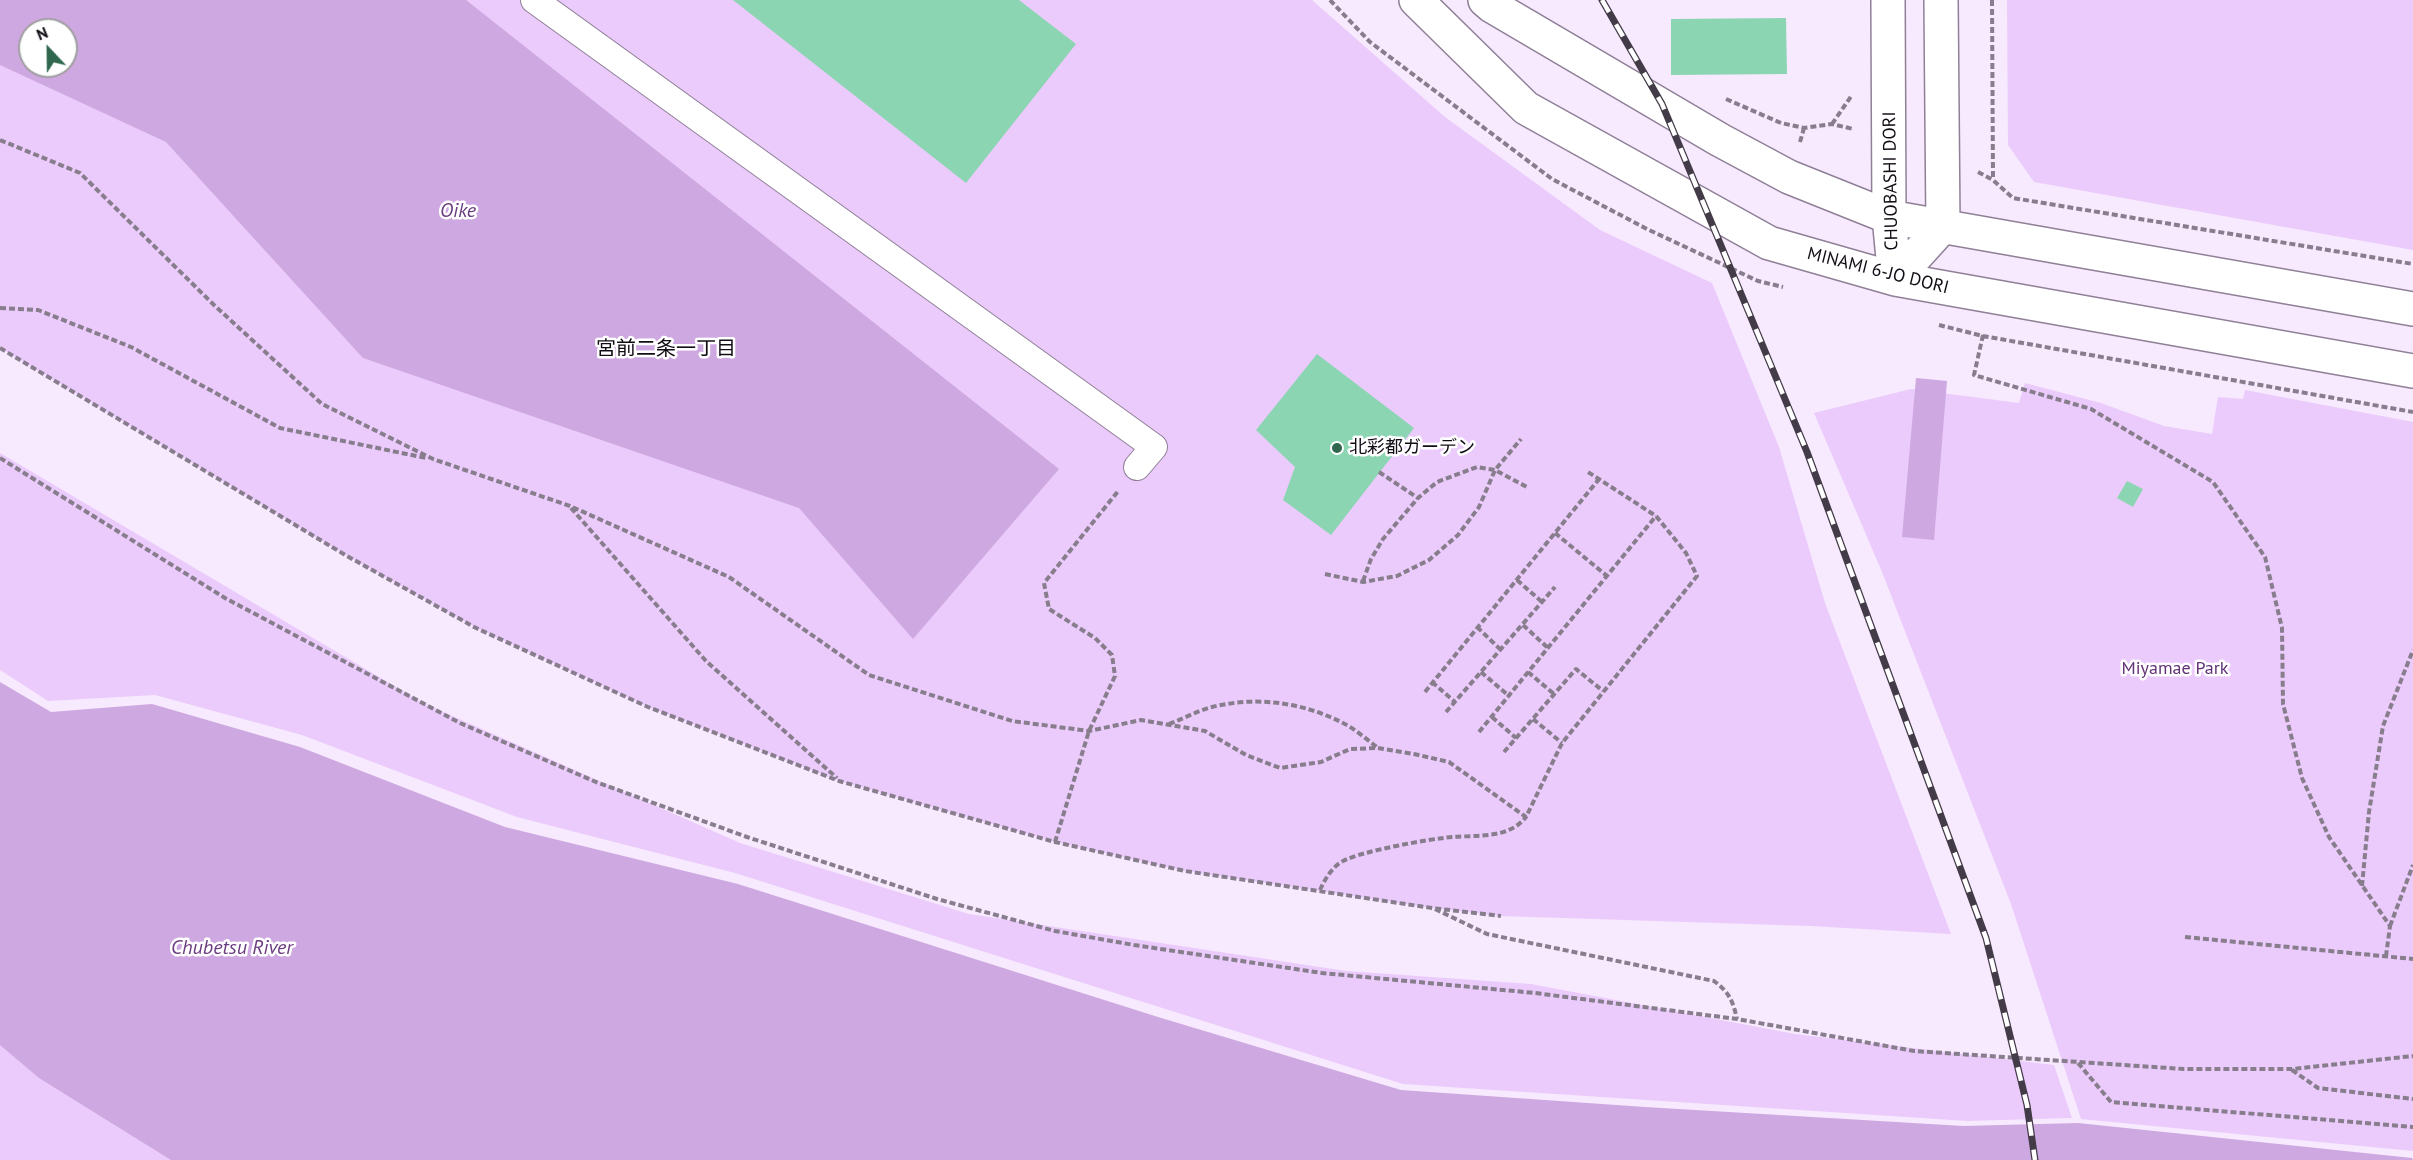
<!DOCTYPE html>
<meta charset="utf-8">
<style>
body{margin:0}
#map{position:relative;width:2413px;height:1160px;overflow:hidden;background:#f7e9fe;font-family:"PT Sans",sans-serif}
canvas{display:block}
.north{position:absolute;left:18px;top:18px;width:60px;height:60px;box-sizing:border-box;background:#fff;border:2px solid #a09ea1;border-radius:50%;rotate:338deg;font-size:16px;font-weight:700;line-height:24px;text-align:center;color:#120c15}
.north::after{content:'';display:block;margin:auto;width:21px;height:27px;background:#2f674f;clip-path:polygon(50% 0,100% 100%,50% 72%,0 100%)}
</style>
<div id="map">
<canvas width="2413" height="1160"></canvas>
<div class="north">N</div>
</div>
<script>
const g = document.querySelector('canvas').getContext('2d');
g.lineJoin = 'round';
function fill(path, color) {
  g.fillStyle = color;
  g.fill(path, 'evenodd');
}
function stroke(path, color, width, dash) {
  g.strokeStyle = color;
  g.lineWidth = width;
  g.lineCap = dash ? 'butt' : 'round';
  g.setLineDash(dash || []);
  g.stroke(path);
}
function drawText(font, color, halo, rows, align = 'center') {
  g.font = font + ' "PT Sans","Noto Sans JP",sans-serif';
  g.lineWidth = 5;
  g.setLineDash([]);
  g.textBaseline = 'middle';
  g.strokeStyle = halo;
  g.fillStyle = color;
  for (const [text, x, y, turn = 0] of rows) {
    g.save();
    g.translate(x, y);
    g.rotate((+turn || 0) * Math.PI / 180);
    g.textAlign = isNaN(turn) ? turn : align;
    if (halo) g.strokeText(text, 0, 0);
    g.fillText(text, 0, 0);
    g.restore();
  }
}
fill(new Path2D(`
 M 0,0 L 1312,0 L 1445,117 L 1600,230 L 1712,283 L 1779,447 L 1825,603 L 1951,934 L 1810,926 L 1501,916 L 1432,908 L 1185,871 L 1055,842 L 839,781 L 648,707 L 476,628 L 347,556 L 0,348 ZM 30,30 L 66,30 L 66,66 L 30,66 Z
 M 2007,0 L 2413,0 L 2413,250 L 2034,182 L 2008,145 Z
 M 2025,383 L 2101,403 L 2164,426 L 2212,434 L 2218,397 L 2243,399 L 2245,390 L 2413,422 L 2413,1151 L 2081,1119 L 2011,904 L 1882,572 L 1814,413 L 1911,389 L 2019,403 Z
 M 0,453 L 423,703 L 740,843 L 969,914 L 1346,971 L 1531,984 L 1795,1034 L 2054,1065 L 2072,1118 L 1967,1121 L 1403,1084 L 735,873 L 517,817 L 302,735 L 155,695 L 48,701 L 0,670 Z
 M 0,1023 L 241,1160 L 0,1160 Z`), '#ebcbfb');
fill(new Path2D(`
 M 0,0 L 466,0 L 1059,469 L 913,639 L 799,508 L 363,358 L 166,142 L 0,65 ZM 30,30 L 66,30 L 66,66 L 30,66 Z
 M 1916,378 L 1947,381 L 1934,540 L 1902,537 Z
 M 0,682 L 51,712 L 152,704 L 300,747 L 505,827 L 738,884 L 1158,1017 L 1401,1090 L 1645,1107 L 1963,1126 L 2078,1123 L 2412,1158 L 2413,1160 L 171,1160 L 39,1078 L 0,1045 Z`), '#cea8e1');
fill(new Path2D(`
 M 733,0 L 1019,0 L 1076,44 L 966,183 Z
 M 1786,18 L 1787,74 L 1671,75 L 1671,19 Z
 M 1317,354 L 1414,428 L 1331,535 L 1283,500 L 1295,467 L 1256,430 Z
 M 2127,481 L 2143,489 L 2133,507 L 2117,498 Z`), '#8cd5b3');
const pedestrian = new Path2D(`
 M 534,0 L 1154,447 L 1137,467`);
const tertiary = new Path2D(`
 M 1416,0 L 1526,108 L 1769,243 L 1895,279 L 2413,371
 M 1485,0 L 1492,6 L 1720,140 L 1789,177 L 1889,217 L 2413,309
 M 1888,0 L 1889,217 L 1895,279
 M 1895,279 L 1943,226 L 1941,0`);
stroke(pedestrian, '#8f8097', 28);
stroke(tertiary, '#8f8097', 36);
stroke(new Path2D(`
 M 1330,0 L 1370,42 L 1552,179 L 1647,229 L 1758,281 L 1783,287
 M 1992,0 L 1993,179
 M 1726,99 L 1781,123 L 1804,128 L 1832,124 L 1853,129
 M 1832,124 L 1852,95
 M 0,140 L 80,173 L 214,305 L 322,404 L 433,459 L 570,506 L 729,577 L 869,675 L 1012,721 L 1089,731 L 1141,720 L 1205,731 L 1246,755 L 1280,768 L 1321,762 L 1350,749 L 1378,748 L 1414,754 L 1449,762 L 1526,817 L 1562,743 L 1697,576 L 1686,553 L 1656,516 L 1588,472
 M 1800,142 L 1804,128
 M 1978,172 L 1993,180 L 2013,198 L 2413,264
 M 0,308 L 38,310 L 131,347 L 280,428 L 426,458
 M 1939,325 L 1983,336 L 2413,412
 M 1983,335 L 1974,375 L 2091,409 L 2213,482 L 2265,557 L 2282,628 L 2283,704 L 2302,778 L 2329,837 L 2390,926 L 2386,956
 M 0,348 L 347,556 L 476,628 L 648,707 L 839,781 L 1055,842 L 1185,871 L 1432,908 L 1501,916
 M 0,458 L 225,598 L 460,723 L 596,782 L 747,837 L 937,899 L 1055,931 L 1134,945 L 1322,973 L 1535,993 L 1737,1019 L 1914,1051 L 2184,1069 L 2292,1069 L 2413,1056
 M 1379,472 L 1418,498
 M 571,508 L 706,661 L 837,778
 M 1555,533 L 1607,576
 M 1325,574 L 1363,582 L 1397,576 L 1429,560 L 1458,535 L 1479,507 L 1495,470 L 1521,439
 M 1517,580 L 1542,602
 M 1363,581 L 1371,559 L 1383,539 L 1418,498 L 1437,482 L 1477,467 L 1495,470 L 1527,487
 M 1523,625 L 1548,648
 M 1477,627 L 1501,650
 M 1481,672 L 1509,696
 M 1528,672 L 1554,694
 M 1432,682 L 1455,702
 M 1425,692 L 1599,479
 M 1446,712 L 1555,587
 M 1492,717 L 1516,738
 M 1533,719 L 1562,743
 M 1169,724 C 1183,719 1197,711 1212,707 C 1256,696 1302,702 1343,723 C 1355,729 1366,739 1377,747
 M 1479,732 L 1656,516
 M 1504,752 L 1576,669 L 1603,691
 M 1055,842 L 1089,731 L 1115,676 L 1112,655 L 1095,638 L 1049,609 L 1044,583 L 1119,490
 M 2362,886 L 2369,812 L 2383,726 L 2413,650
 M 1320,890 C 1325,879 1332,867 1343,861 C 1362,851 1429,839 1452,837 C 1477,835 1509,839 1526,817
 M 1435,909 L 1487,934 L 1714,981 C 1729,992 1733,1001 1737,1019
 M 2390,926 L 2413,865
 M 2185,937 L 2413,959
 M 2078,1063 L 2111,1102 L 2413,1127
 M 2292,1070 L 2318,1088 L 2413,1099`), '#877d8c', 4, [6, 3]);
stroke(pedestrian, '#fff', 26);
stroke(tertiary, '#fff', 33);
const rail = new Path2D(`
 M 1602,0 L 1662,104 L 1807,452 L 1986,938 L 2027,1105 L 2035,1160`);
stroke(rail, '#433b47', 7);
stroke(rail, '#fff', 4.5, [14]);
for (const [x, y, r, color] of [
 [1337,448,6,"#2f674f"]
]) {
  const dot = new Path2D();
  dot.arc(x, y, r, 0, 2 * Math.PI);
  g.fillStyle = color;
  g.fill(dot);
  stroke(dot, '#fff', 2);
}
drawText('18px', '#120c15', '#fff', [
 ["CHUOBASHI DORI",1891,181,-91],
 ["MINAMI 6-JO DORI",1878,271,14]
]);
drawText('18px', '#120c15', '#fff', [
 ["北彩都ガーデン",1349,448]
], 'left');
drawText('18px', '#613275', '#fff', [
 ["Miyamae Park",2175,669]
]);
drawText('italic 20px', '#6b3c80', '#fff', [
 ["Oike",458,211],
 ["Chubetsu River",232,948]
]);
drawText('20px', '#120c15', '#fff', [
 ["宮前二条一丁目",666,349]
]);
</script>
